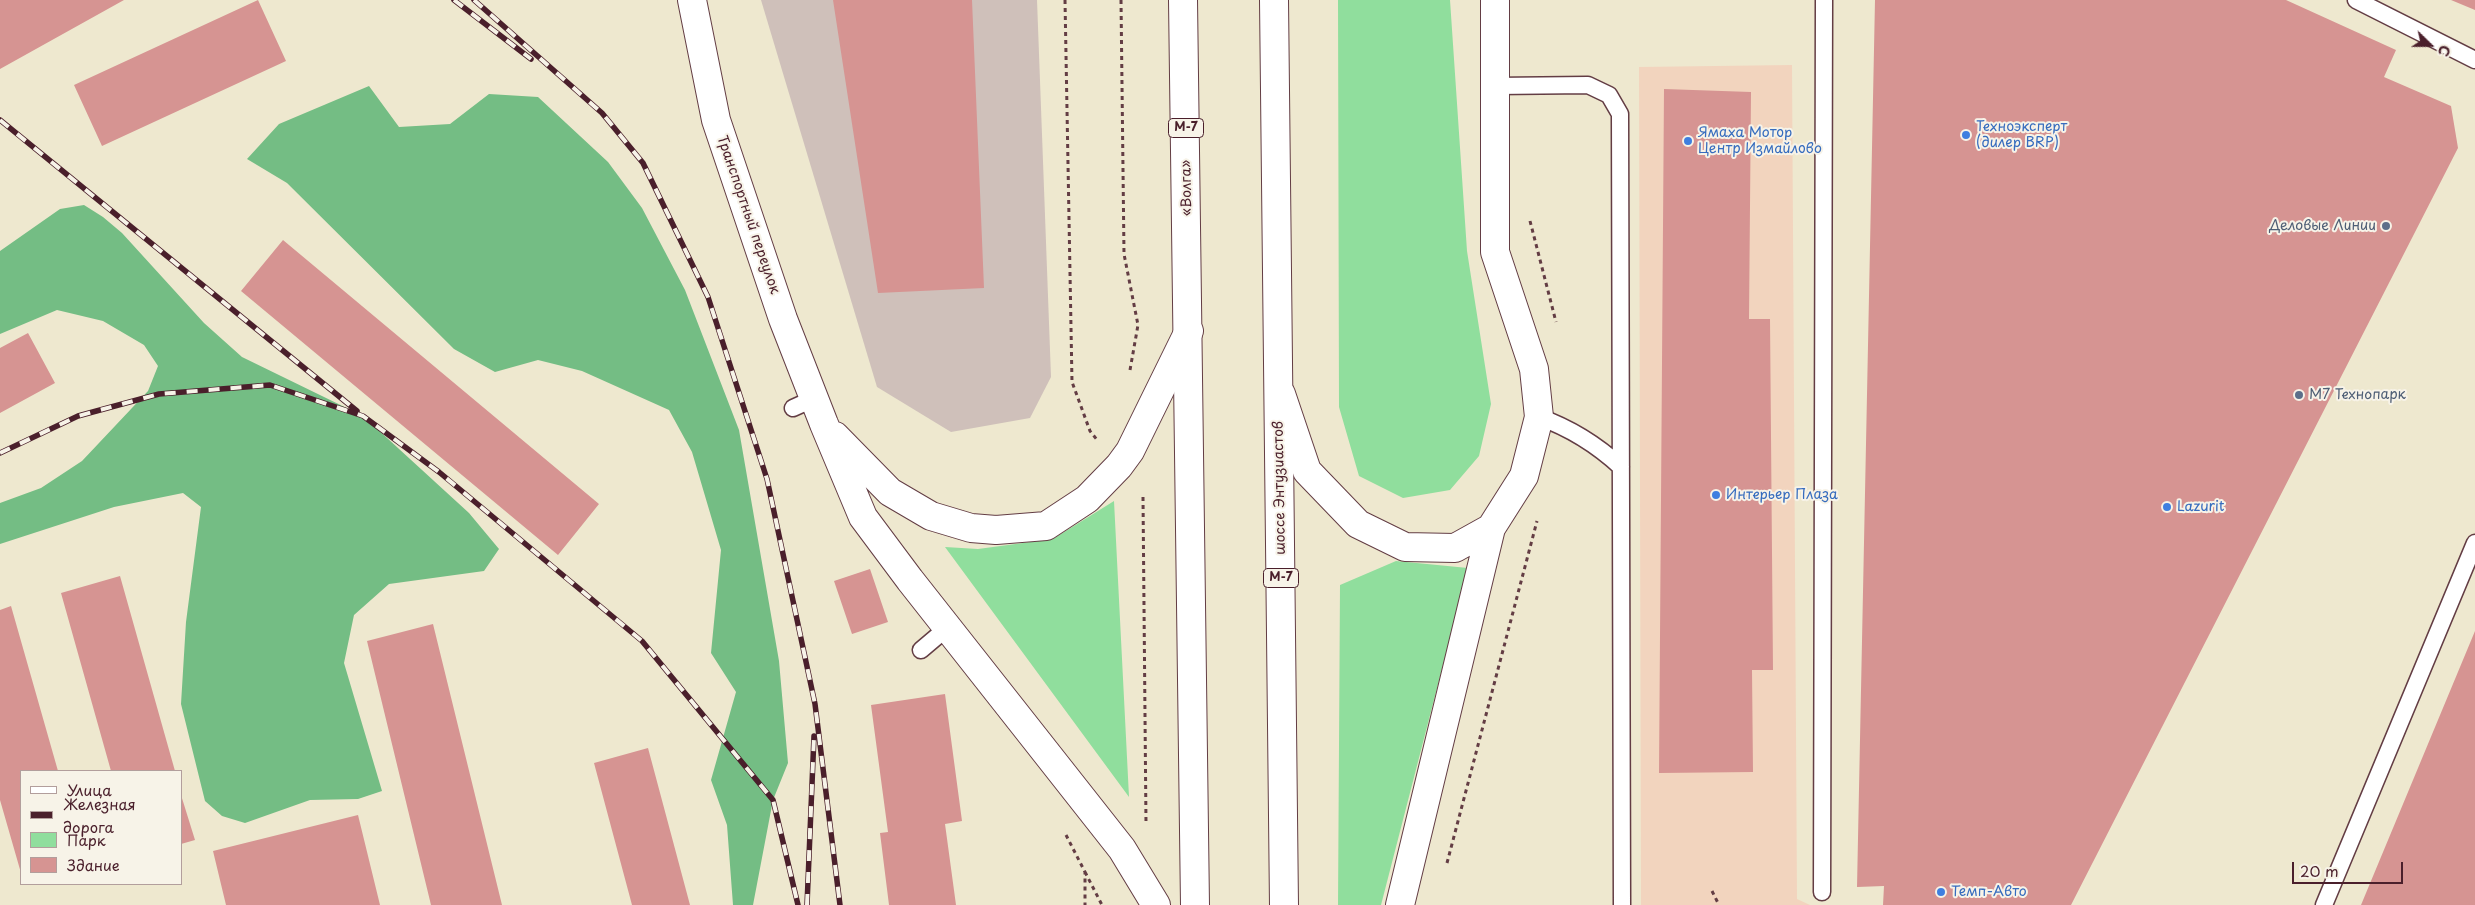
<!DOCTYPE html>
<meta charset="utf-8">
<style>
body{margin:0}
#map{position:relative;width:2475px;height:905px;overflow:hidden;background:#eee8cf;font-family:"Playpen Sans",sans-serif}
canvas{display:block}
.legend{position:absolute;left:20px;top:770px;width:162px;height:115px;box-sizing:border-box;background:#f7f3e8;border:1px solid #b29e9c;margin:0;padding:6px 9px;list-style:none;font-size:15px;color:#4a1f2b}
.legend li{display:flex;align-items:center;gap:10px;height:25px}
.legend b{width:25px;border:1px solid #b29e9c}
.north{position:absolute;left:2405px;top:20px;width:50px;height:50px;-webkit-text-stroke:4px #f7f3e8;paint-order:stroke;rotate:112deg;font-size:14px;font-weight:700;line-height:20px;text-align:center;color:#4a1f2b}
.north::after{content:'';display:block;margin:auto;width:18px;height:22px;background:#4a1f2b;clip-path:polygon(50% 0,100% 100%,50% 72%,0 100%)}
.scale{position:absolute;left:2292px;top:862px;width:111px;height:22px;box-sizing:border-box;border:2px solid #4a1f2b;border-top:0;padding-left:6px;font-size:15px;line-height:18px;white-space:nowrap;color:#4a1f2b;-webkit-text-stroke:4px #f7f3e8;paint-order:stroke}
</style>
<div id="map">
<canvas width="2475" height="905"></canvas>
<ul class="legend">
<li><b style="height:6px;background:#fff"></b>Улица</li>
<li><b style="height:6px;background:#4a1f2b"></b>Железная дорога</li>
<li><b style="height:14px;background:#90de9d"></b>Парк</li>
<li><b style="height:14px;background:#d69492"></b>Здание</li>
</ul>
<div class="north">С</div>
<div class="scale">20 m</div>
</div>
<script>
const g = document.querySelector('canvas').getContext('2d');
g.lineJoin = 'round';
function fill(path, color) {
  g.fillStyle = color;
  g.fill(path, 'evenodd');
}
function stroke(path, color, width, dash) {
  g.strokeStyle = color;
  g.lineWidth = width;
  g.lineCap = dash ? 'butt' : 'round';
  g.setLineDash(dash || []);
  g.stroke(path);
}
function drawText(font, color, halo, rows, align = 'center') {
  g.font = font + ' "Playpen Sans",sans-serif';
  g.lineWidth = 4;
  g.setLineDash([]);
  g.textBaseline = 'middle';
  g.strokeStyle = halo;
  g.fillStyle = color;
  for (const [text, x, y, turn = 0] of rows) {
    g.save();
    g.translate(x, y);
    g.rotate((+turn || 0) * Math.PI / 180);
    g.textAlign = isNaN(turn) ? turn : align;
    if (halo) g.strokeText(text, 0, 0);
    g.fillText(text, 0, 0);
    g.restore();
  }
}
fill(new Path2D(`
 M 1792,65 L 1797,899 L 1810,905 L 1641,905 L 1639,67 Z`), '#f2d4be');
fill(new Path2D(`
 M 761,0 L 1037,0 L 1051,377 L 1030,418 L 951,432 L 877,387 Z`), '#cfc0ba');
fill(new Path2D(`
 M 1338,0 L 1450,0 L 1467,251 L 1491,404 L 1479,456 L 1450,490 L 1403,498 L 1359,476 L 1339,407 Z
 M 1114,501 L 1129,797 L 945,547 L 978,549 L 1053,539 Z
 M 1396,561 L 1468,568 L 1381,905 L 1338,905 L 1340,585 Z`), '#90de9d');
fill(new Path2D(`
 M 369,86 L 399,127 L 450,124 L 489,94 L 538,97 L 608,162 L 642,208 L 685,290 L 739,430 L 779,661 L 788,763 L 773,800 L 753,905 L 733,905 L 727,825 L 711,780 L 736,692 L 711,653 L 721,550 L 692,452 L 669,410 L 582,371 L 538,360 L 495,372 L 454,349 L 287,183 L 247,159 L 279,124 Z
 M 84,205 L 103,217 L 122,233 L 204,323 L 242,357 L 363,416 L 469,513 L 499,549 L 484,571 L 389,584 L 354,615 L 344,663 L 382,791 L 358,799 L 310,800 L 245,823 L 222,816 L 205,801 L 181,704 L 186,622 L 201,507 L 183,493 L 114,507 L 0,544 L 0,503 L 41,488 L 82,461 L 148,391 L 158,366 L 144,345 L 103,321 L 57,310 L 0,334 L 0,251 L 60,209 Z`), '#74bd84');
fill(new Path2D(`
 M 0,0 L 124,0 L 0,69 Z
 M 258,0 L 286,61 L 102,146 L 74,85 Z
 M 833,0 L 972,0 L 984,288 L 878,293 Z
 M 1875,0 L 2286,0 L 2396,50 L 2384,77 L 2451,106 L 2458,148 L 2071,905 L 1883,905 L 1884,886 L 1857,887 Z
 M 2451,0 L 2475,0 L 2475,10 Z
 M 1664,89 L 1751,92 L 1749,319 L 1770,319 L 1773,670 L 1752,670 L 1753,772 L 1659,773 Z
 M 283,240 L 599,504 L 558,555 L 241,291 Z
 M 28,333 L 55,383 L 0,413 L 0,348 Z
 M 870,569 L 888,622 L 852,634 L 834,581 Z
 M 120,576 L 175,771 L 111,771 L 61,593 Z
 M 11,606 L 58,771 L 21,771 L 21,873 L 0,800 L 0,610 Z
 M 433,624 L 502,905 L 431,905 L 367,641 Z
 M 2475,631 L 2475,905 L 2361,905 Z
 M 945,694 L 962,821 L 945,824 L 956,905 L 889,905 L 880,833 L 888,832 L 871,705 Z
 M 648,748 L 690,905 L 632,905 L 594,763 Z
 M 181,795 L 195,840 L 181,844 Z
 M 358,815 L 380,905 L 226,905 L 213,851 Z`), '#d69492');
const lane = new Path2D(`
 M 2356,0 L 2475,60
 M 1495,86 L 1588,85 L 1609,95 L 1620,114 L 1622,905
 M 793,408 L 813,399
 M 1539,417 C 1570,428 1596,444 1621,467
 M 921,650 L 947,628
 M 1822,892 L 1824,0
 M 2324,905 L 2475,543`);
const secondary = new Path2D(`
 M 692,0 L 716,120 L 783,319 L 824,424 L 863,517 L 910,580 L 1122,849 L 1156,905
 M 1281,394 L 1307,471 L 1358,524 L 1405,547 L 1455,548 L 1491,528
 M 835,436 L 890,492 L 931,516 L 971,528 L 996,530 L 1046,526 L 1087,499 L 1119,466 L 1130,451 L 1189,331
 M 1400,905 L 1491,528 L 1524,476 L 1539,417 L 1534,369 L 1495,252 L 1495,0`);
const highway = new Path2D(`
 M 1183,0 L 1195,905
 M 1274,0 L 1284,905`);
stroke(lane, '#633d44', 19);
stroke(secondary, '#633d44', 30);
stroke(highway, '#633d44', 30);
stroke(new Path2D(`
 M 1065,0 L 1072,382 L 1090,431 L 1098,441
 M 1121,0 L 1124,254 L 1138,325 L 1130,370
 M 1530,221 L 1556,322
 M 1143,497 L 1146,824
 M 1066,835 L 1085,872 L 1085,905
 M 1447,863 L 1537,521
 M 1085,872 L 1102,905
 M 1712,891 L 1719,905`), '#633d44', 3, [4, 4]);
stroke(lane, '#fff', 16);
stroke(secondary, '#fff', 28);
stroke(highway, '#fff', 28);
const rail = new Path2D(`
 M 454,0 L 531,59
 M 474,0 L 602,113 L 643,163 L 708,297 L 767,479 L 815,704 L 840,905
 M 0,120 L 357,411
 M 0,453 L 78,416 L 159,394 L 270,385 L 363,416 L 439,472 L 642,641 L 773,800 L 798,905
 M 807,905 L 814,736`);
stroke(rail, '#4a1f2b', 5.5);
stroke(rail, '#f7f3e8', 4, [11]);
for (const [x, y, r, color] of [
 [1966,135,5,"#3f7fe0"],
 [1688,141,5,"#3f7fe0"],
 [2386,226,5,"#5c6f8a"],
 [2299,395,5,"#5c6f8a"],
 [1716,495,5,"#3f7fe0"],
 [2167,507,5,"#3f7fe0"],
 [1941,892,5,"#3f7fe0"]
]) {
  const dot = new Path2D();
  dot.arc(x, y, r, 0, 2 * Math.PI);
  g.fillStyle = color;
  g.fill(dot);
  stroke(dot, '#f7f3e8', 2);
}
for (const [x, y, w] of [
 [1186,128,35],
 [1281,578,35]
]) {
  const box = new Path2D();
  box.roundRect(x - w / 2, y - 9.5, w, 19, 4);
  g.fillStyle = '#f7f3e8';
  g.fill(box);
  stroke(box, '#4a1f2b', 1);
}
drawText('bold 12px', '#4a1f2b', null, [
 ["М-7",1186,128],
 ["М-7",1281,578]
]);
drawText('14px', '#366cbe', '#f7f3e8', [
 ["Техноэксперт",1976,127],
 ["(дилер BRP)",1976,143],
 ["Ямаха Мотор",1698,133],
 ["Центр Измайлово",1698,149],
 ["Интерьер Плаза",1726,495],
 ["Lazurit",2177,507],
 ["Темп-Авто",1951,892]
], 'left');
drawText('14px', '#4a1f2b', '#f7f3e8', [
 ["«Волга»",1187,188,-91],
 ["Транспортный переулок",748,215,71],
 ["шоссе Энтузиастов",1280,488,-91]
]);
drawText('14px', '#4e5e75', '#f7f3e8', [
 ["Деловые Линии",2376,226],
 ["М7 Технопарк",2309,395,"left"]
], 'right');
</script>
